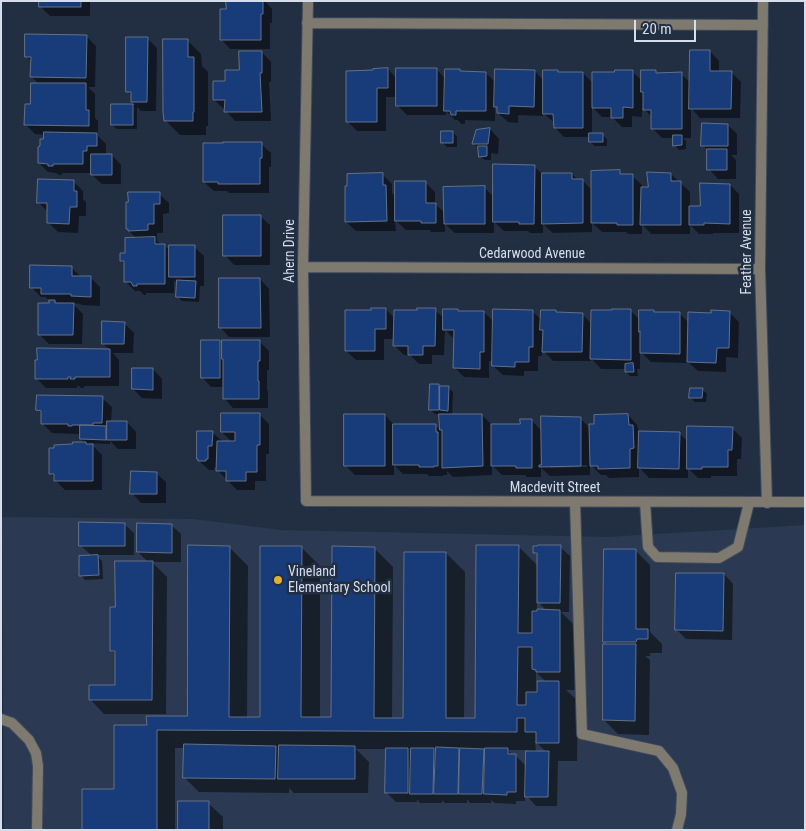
<!DOCTYPE html>
<style>
body{margin:0}
#map{position:relative;width:806px;height:831px;overflow:hidden;background:#222e42;font-family:"Roboto Condensed",sans-serif}
canvas{display:block}
.frame{position:absolute;inset:0;border:2px solid #d6deeb;pointer-events:none}
.scale{position:absolute;left:634px;top:20px;width:62px;height:22px;box-sizing:border-box;border:2px solid #d6deeb;border-top:0;padding-left:6px;font-size:15px;line-height:18px;white-space:nowrap;color:#d6deeb;-webkit-text-stroke:4px #222e42;paint-order:stroke}
</style>
<div id="map">
<canvas width="806" height="831"></canvas>
<div class="frame"></div>
<div class="scale">20 m</div>
</div>
<script>
const g = document.querySelector('canvas').getContext('2d');
g.lineJoin = 'round';
function fill(path, color) {
  g.fillStyle = color;
  g.fill(path, 'evenodd');
}
function stroke(path, color, width, dash) {
  g.strokeStyle = color;
  g.lineWidth = width;
  g.lineCap = dash ? 'butt' : 'round';
  g.setLineDash(dash || []);
  g.stroke(path);
}
function drawText(font, color, halo, rows, align = 'center') {
  g.font = font + ' "Roboto Condensed",sans-serif';
  g.lineWidth = 5;
  g.setLineDash([]);
  g.textBaseline = 'middle';
  g.strokeStyle = halo;
  g.fillStyle = color;
  for (const [text, x, y, turn = 0] of rows) {
    g.save();
    g.translate(x, y);
    g.rotate((+turn || 0) * Math.PI / 180);
    g.textAlign = isNaN(turn) ? turn : align;
    if (halo) g.strokeText(text, 0, 0);
    g.fillText(text, 0, 0);
    g.restore();
  }
}
fill(new Path2D(`
 M 2,517 L 193,519 L 281,530 L 607,537 L 805,525 L 805,830 L 4,830 Z`), '#2b3a52');
fill(new Path2D(`
 M 40,1 L 90,1 L 90,16 L 50,16 L 40,6 Z
 M 227,1 L 265,1 L 272,9 L 272,23 L 270,23 L 270,49 L 230,49 L 221,39 L 227,10 Z
 M 86,36 L 96,46 L 95,87 L 88,87 L 95,94 L 95,118 L 98,121 L 98,136 L 106,144 L 106,155 L 112,155 L 121,165 L 121,184 L 102,184 L 92,175 L 92,173 L 62,173 L 62,175 L 59,175 L 56,173 L 48,172 L 39,163 L 45,135 L 35,134 L 26,125 L 39,84 L 32,77 L 32,62 L 26,56 Z
 M 147,38 L 157,48 L 156,111 L 141,111 L 137,107 L 137,129 L 117,129 L 112,125 L 113,105 L 135,105 L 132,102 L 132,96 L 127,91 Z
 M 187,40 L 201,54 L 202,66 L 208,72 L 208,126 L 206,126 L 206,135 L 180,135 L 165,120 Z
 M 710,51 L 719,61 L 719,72 L 731,72 L 741,82 L 740,118 L 700,118 L 691,108 L 691,138 L 683,138 L 686,141 L 686,149 L 679,150 L 675,145 L 675,138 L 662,138 L 653,129 L 653,118 L 642,107 L 642,117 L 632,116 L 632,127 L 622,127 L 612,117 L 602,117 L 592,107 L 592,135 L 602,134 L 607,139 L 607,146 L 595,146 L 590,142 L 590,137 L 564,137 L 555,128 L 555,123 L 543,113 L 543,116 L 518,115 L 518,123 L 508,122 L 498,113 L 498,109 L 495,106 L 495,121 L 465,120 L 465,124 L 461,124 L 458,120 L 455,120 L 446,111 L 446,115 L 407,115 L 397,105 L 397,97 L 386,97 L 386,131 L 357,131 L 348,122 L 388,69 L 397,79 L 437,70 L 446,79 L 461,72 L 486,73 L 496,83 L 535,71 L 544,81 L 557,71 L 560,73 L 583,73 L 593,83 L 633,72 L 642,81 L 656,72 L 658,74 L 681,74 L 691,83 Z
 M 262,52 L 271,62 L 271,82 L 269,82 L 271,121 L 235,121 L 226,111 L 226,109 L 224,109 L 214,100 L 240,71 Z
 M 728,125 L 737,134 L 737,155 L 731,155 L 736,160 L 736,179 L 718,179 L 709,169 L 709,151 L 702,145 Z
 M 490,129 L 499,139 L 498,154 L 491,153 L 491,160 L 485,160 L 480,156 L 480,150 L 474,144 Z
 M 453,132 L 457,137 L 457,147 L 447,147 L 443,143 Z
 M 261,144 L 271,153 L 271,167 L 269,167 L 269,193 L 229,193 L 227,191 L 214,191 L 204,182 Z
 M 534,166 L 542,174 L 572,174 L 578,180 L 582,180 L 592,190 L 619,172 L 623,175 L 632,176 L 642,185 L 642,188 L 649,188 L 671,174 L 690,192 L 690,207 L 701,207 L 730,185 L 739,194 L 739,233 L 713,233 L 713,234 L 699,234 L 690,225 L 690,234 L 651,234 L 642,224 L 642,234 L 628,234 L 626,232 L 602,232 L 592,223 L 592,232 L 553,233 L 543,224 L 543,233 L 530,233 L 528,231 L 504,231 L 494,222 L 494,233 L 455,233 L 445,224 L 445,232 L 431,232 L 430,230 L 406,230 L 395,220 L 396,231 L 356,231 L 346,222 L 382,174 L 392,184 L 392,193 L 396,197 L 425,182 L 435,192 L 435,204 L 445,213 L 484,187 L 494,197 ZM 600,222 L 623,222 L 623,224 L 600,224 Z
 M 73,181 L 83,191 L 83,199 L 86,202 L 86,216 L 79,216 L 78,233 L 58,232 L 48,222 L 48,212 L 39,203 Z
 M 159,194 L 169,203 L 169,213 L 163,214 L 163,233 L 157,233 L 157,241 L 161,245 L 164,245 L 170,251 L 194,247 L 204,256 L 204,286 L 200,286 L 199,302 L 182,301 L 177,296 L 178,284 L 174,280 L 174,293 L 146,293 L 146,295 L 144,295 L 140,291 L 135,291 L 126,282 L 126,265 L 121,261 L 137,239 L 127,229 Z
 M 260,216 L 270,225 L 270,265 L 234,265 L 225,255 Z
 M 71,267 L 81,277 L 90,277 L 100,287 L 100,306 L 82,305 L 80,304 L 72,303 L 83,314 L 82,344 L 49,344 L 39,334 L 51,302 L 45,297 L 41,297 L 31,287 Z
 M 260,279 L 269,289 L 270,337 L 229,337 L 220,327 Z
 M 386,309 L 395,319 L 435,310 L 444,318 L 459,312 L 484,312 L 494,322 L 532,311 L 542,320 L 556,311 L 557,313 L 582,314 L 592,324 L 631,311 L 640,320 L 656,314 L 680,314 L 689,323 L 712,314 L 729,312 L 739,322 L 738,358 L 726,357 L 726,372 L 698,371 L 689,363 L 651,362 L 640,351 L 640,369 L 637,369 L 638,376 L 630,376 L 626,372 L 626,369 L 601,369 L 591,358 L 591,361 L 553,361 L 542,349 L 542,356 L 538,356 L 538,371 L 524,371 L 524,376 L 503,375 L 493,366 L 493,361 L 489,361 L 489,378 L 464,377 L 455,368 L 455,339 L 454,339 L 445,330 L 444,355 L 432,355 L 432,364 L 419,364 L 410,355 L 404,355 L 395,346 L 395,339 L 384,339 L 384,360 L 356,360 L 346,351 Z
 M 124,323 L 134,333 L 133,353 L 113,353 L 119,360 L 119,386 L 84,386 L 84,388 L 81,388 L 79,386 L 77,386 L 77,388 L 46,388 L 36,378 L 110,350 L 103,344 Z
 M 220,341 L 223,345 L 260,342 L 269,351 L 269,370 L 267,370 L 267,390 L 268,391 L 268,408 L 233,408 L 224,398 L 224,387 L 211,387 L 202,377 Z
 M 153,369 L 162,379 L 162,399 L 142,398 L 133,389 Z
 M 438,386 L 440,387 L 448,387 L 453,392 L 452,415 L 482,415 L 491,424 L 521,426 L 531,420 L 542,431 L 580,418 L 590,428 L 628,415 L 637,425 L 639,433 L 679,433 L 688,442 L 732,428 L 742,438 L 741,459 L 737,459 L 737,476 L 711,476 L 711,478 L 698,478 L 688,468 L 688,478 L 649,478 L 639,467 L 639,477 L 609,478 L 606,475 L 601,475 L 590,464 L 590,475 L 550,476 L 541,468 L 541,477 L 527,477 L 525,475 L 502,475 L 492,465 L 492,475 L 453,477 L 447,471 L 447,475 L 443,475 L 443,476 L 429,476 L 427,474 L 403,474 L 394,465 L 394,475 L 355,475 L 345,465 L 385,415 L 394,425 L 435,425 L 441,431 L 441,414 L 435,414 L 431,410 ZM 587,465 L 587,467 L 550,468 L 550,466 Z
 M 702,389 L 707,394 L 706,402 L 695,402 L 691,398 Z
 M 102,398 L 112,407 L 111,422 L 127,422 L 136,432 L 136,449 L 118,449 L 110,441 L 110,444 L 90,443 L 102,455 L 102,490 L 65,490 L 55,480 L 55,478 L 50,473 L 86,444 L 81,439 L 81,435 L 77,434 L 52,433 L 42,423 L 42,415 L 38,410 Z
 M 259,414 L 269,424 L 269,454 L 266,454 L 266,481 L 255,481 L 255,490 L 237,490 L 218,471 L 218,468 L 214,468 L 215,470 L 209,470 L 199,461 L 212,432 L 222,441 L 233,443 L 222,432 Z
 M 156,473 L 166,482 L 166,503 L 141,503 L 132,493 Z
 M 124,524 L 134,533 L 134,555 L 96,555 L 102,561 L 103,579 L 85,580 L 81,575 L 92,556 L 80,545 Z
 M 171,525 L 181,534 L 181,562 L 152,562 L 167,577 L 166,714 L 104,714 L 90,699 L 116,686 L 116,655 L 111,650 L 116,608 L 148,562 L 138,552 Z
 M 518,546 L 538,566 L 538,556 L 534,552 L 560,547 L 570,556 L 569,612 L 561,612 L 578,629 L 578,690 L 566,690 L 578,701 L 577,761 L 558,761 L 557,806 L 536,806 L 525,794 L 525,801 L 516,801 L 516,804 L 495,803 L 491,800 L 491,803 L 470,803 L 467,799 L 467,803 L 445,803 L 442,800 L 442,803 L 420,803 L 417,799 L 417,802 L 396,802 L 386,792 L 387,749 L 356,749 L 369,762 L 368,793 L 294,793 L 289,788 L 289,793 L 199,792 L 185,778 L 185,748 L 175,748 L 175,830 L 83,830 L 115,791 L 148,727 L 188,718 L 229,547 L 248,566 L 247,718 L 261,718 L 302,548 L 320,566 L 320,718 L 332,719 L 374,548 L 393,567 L 392,719 L 405,719 L 446,553 L 465,572 L 464,720 L 477,720 ZM 537,601 L 547,611 L 537,611 ZM 536,672 L 546,682 L 536,682 ZM 535,741 L 546,752 L 536,752 ZM 508,750 L 528,750 L 527,767 L 516,756 L 513,756 Z
 M 636,551 L 650,565 L 650,632 L 662,644 L 662,653 L 650,653 L 650,656 L 645,656 L 650,660 L 649,735 L 618,734 L 604,720 L 608,645 L 605,641 Z
 M 724,574 L 733,584 L 732,640 L 686,639 L 676,629 Z
 M 208,803 L 223,817 L 223,830 L 179,830 Z`), '#0007');
const building = new Path2D(`
 M 39,1 L 81,1 L 81,7 L 39,7 Z
 M 226,1 L 263,1 L 263,14 L 261,14 L 261,40 L 220,40 L 220,9 L 226,9 Z
 M 25,34 L 87,35 L 86,78 L 30,77 L 31,57 L 25,57 Z
 M 126,37 L 148,37 L 147,102 L 131,102 L 131,92 L 126,92 Z
 M 163,39 L 188,39 L 188,57 L 194,57 L 194,112 L 193,112 L 193,121 L 164,121 L 163,112 Z
 M 690,50 L 710,50 L 710,71 L 732,71 L 731,109 L 689,109 Z
 M 239,51 L 262,51 L 262,73 L 260,73 L 262,112 L 224,112 L 225,100 L 213,100 L 213,81 L 225,81 L 225,70 L 239,70 Z
 M 388,68 L 388,88 L 377,88 L 377,122 L 346,122 L 346,71 L 373,70 L 373,69 Z
 M 396,68 L 437,68 L 437,106 L 396,106 Z
 M 445,69 L 460,69 L 460,71 L 486,72 L 486,111 L 456,111 L 456,115 L 451,115 L 450,111 L 444,111 Z
 M 495,69 L 535,70 L 534,107 L 509,106 L 509,114 L 497,113 L 497,107 L 494,107 Z
 M 543,70 L 558,70 L 558,72 L 583,72 L 583,128 L 554,128 L 553,114 L 543,114 Z
 M 615,70 L 633,70 L 633,108 L 623,107 L 623,118 L 611,118 L 611,108 L 592,108 L 592,72 L 614,72 Z
 M 641,70 L 656,70 L 656,73 L 682,72 L 682,129 L 651,129 L 651,110 L 643,110 L 643,92 L 641,92 Z
 M 31,83 L 86,83 L 86,110 L 89,110 L 89,126 L 24,125 L 25,104 L 30,104 Z
 M 111,104 L 133,104 L 133,125 L 111,125 Z
 M 702,123 L 728,124 L 728,146 L 701,146 Z
 M 490,128 L 488,144 L 472,144 L 476,130 Z
 M 441,131 L 453,131 L 453,143 L 441,143 Z
 M 44,132 L 97,133 L 97,146 L 87,146 L 87,151 L 83,151 L 83,164 L 53,164 L 53,166 L 48,166 L 48,164 L 38,163 L 38,147 L 40,146 L 40,139 L 43,139 Z
 M 589,133 L 603,133 L 603,142 L 589,142 Z
 M 673,135 L 682,135 L 682,145 L 673,146 Z
 M 223,142 L 262,142 L 262,158 L 260,158 L 260,184 L 218,184 L 218,182 L 203,182 L 203,143 L 223,143 Z
 M 478,146 L 487,146 L 487,156 L 479,157 Z
 M 707,149 L 727,149 L 727,170 L 707,170 Z
 M 91,154 L 112,154 L 112,175 L 91,175 Z
 M 493,164 L 535,165 L 534,224 L 519,224 L 519,222 L 493,222 Z
 M 620,170 L 620,174 L 633,174 L 633,225 L 617,225 L 617,223 L 591,223 L 591,171 Z
 M 647,172 L 671,173 L 671,181 L 681,181 L 681,225 L 640,225 L 641,187 L 648,187 Z
 M 383,173 L 383,185 L 386,185 L 387,221 L 345,222 L 345,186 L 347,186 L 347,174 Z
 M 542,173 L 572,173 L 572,179 L 583,179 L 583,223 L 542,224 Z
 M 38,179 L 74,180 L 74,191 L 77,191 L 77,207 L 70,207 L 69,224 L 47,223 L 47,203 L 37,203 Z
 M 395,181 L 426,181 L 426,203 L 436,203 L 436,223 L 421,223 L 421,221 L 395,221 Z
 M 700,183 L 730,184 L 730,224 L 704,223 L 704,225 L 689,225 L 689,206 L 700,206 Z
 M 485,186 L 485,224 L 444,224 L 443,187 Z
 M 128,192 L 160,192 L 160,204 L 154,204 L 154,224 L 148,224 L 148,230 L 128,231 L 128,229 L 126,229 L 126,202 L 128,202 Z
 M 223,215 L 261,215 L 261,256 L 223,256 Z
 M 155,237 L 155,244 L 165,244 L 165,284 L 137,284 L 137,286 L 133,286 L 131,282 L 124,282 L 124,261 L 120,261 L 120,253 L 125,253 L 125,238 Z
 M 169,245 L 195,245 L 195,277 L 169,277 Z
 M 30,265 L 72,266 L 72,276 L 91,276 L 91,297 L 71,296 L 71,294 L 41,294 L 41,288 L 30,288 Z
 M 219,278 L 260,278 L 261,328 L 219,328 Z
 M 177,280 L 196,281 L 195,298 L 176,297 Z
 M 49,300 L 55,300 L 55,303 L 74,303 L 73,335 L 38,335 L 38,303 L 49,303 Z
 M 371,308 L 386,308 L 386,329 L 375,329 L 375,351 L 345,351 L 345,310 L 371,310 Z
 M 417,308 L 436,308 L 435,346 L 423,346 L 423,355 L 408,355 L 408,346 L 393,346 L 394,310 L 417,310 Z
 M 443,309 L 458,309 L 458,311 L 484,311 L 484,352 L 480,352 L 480,369 L 453,368 L 454,330 L 443,330 Z
 M 493,309 L 533,310 L 533,347 L 529,347 L 529,362 L 515,362 L 515,367 L 492,366 Z
 M 612,309 L 631,309 L 631,360 L 590,359 L 591,310 L 612,310 Z
 M 541,310 L 556,310 L 556,312 L 583,313 L 582,352 L 542,352 L 543,330 L 540,330 Z
 M 639,310 L 654,310 L 654,312 L 680,312 L 680,354 L 640,353 L 640,331 L 639,332 Z
 M 711,310 L 730,311 L 729,348 L 717,348 L 716,363 L 687,362 L 688,312 L 711,313 Z
 M 102,321 L 125,322 L 124,344 L 102,344 Z
 M 201,340 L 220,340 L 220,378 L 201,378 Z
 M 222,340 L 260,340 L 260,361 L 258,361 L 258,381 L 259,381 L 259,399 L 223,399 L 223,359 L 222,359 Z
 M 37,348 L 110,349 L 110,377 L 75,377 L 75,379 L 70,379 L 71,377 L 68,377 L 68,379 L 35,379 L 35,360 L 37,360 Z
 M 633,363 L 634,372 L 625,372 L 625,364 Z
 M 132,368 L 153,368 L 153,390 L 132,389 Z
 M 430,384 L 439,384 L 439,410 L 429,410 Z
 M 440,386 L 449,386 L 448,411 L 440,410 Z
 M 690,388 L 703,388 L 702,398 L 689,398 Z
 M 37,395 L 103,396 L 102,423 L 93,423 L 93,425 L 72,425 L 72,426 L 68,426 L 68,424 L 41,424 L 41,411 L 36,410 Z
 M 221,413 L 260,413 L 260,445 L 257,445 L 257,472 L 246,472 L 246,481 L 226,481 L 226,471 L 216,471 L 217,441 L 235,441 L 235,432 L 221,432 Z
 M 344,414 L 385,414 L 385,466 L 344,466 Z
 M 439,414 L 482,414 L 483,466 L 442,468 L 442,430 L 440,430 Z
 M 628,414 L 629,425 L 633,425 L 634,448 L 630,449 L 630,468 L 598,469 L 598,466 L 590,466 L 589,424 L 594,424 L 594,415 Z
 M 541,416 L 581,417 L 581,466 L 539,467 L 539,465 L 541,465 Z
 M 520,419 L 532,419 L 532,468 L 516,468 L 516,466 L 491,466 L 491,424 L 520,424 Z
 M 107,421 L 127,421 L 127,440 L 107,440 Z
 M 393,424 L 436,424 L 436,432 L 438,432 L 438,466 L 434,466 L 434,467 L 419,467 L 419,465 L 393,465 Z
 M 80,425 L 106,426 L 106,440 L 80,439 Z
 M 687,426 L 733,427 L 732,450 L 728,450 L 728,467 L 702,467 L 702,469 L 687,469 Z
 M 197,431 L 213,431 L 212,446 L 208,446 L 208,459 L 206,459 L 206,461 L 198,461 L 198,459 L 197,459 Z
 M 639,431 L 680,432 L 679,469 L 638,468 Z
 M 73,442 L 86,442 L 86,444 L 93,444 L 93,481 L 54,481 L 54,474 L 49,474 L 49,448 L 54,448 L 54,445 L 72,444 Z
 M 131,471 L 157,472 L 157,494 L 130,494 Z
 M 79,522 L 125,523 L 125,546 L 79,546 Z
 M 137,523 L 172,524 L 172,553 L 137,552 Z
 M 188,545 L 230,546 L 229,717 L 260,717 L 260,546 L 302,546 L 301,717 L 331,717 L 332,546 L 375,547 L 374,718 L 403,718 L 404,552 L 446,552 L 446,718 L 475,718 L 476,545 L 519,545 L 518,633 L 532,633 L 532,611 L 537,611 L 537,609 L 560,610 L 560,672 L 536,672 L 536,670 L 532,669 L 532,647 L 518,647 L 517,705 L 526,705 L 526,692 L 537,692 L 537,681 L 559,681 L 559,743 L 536,743 L 536,732 L 525,732 L 525,718 L 517,718 L 517,732 L 157,730 L 157,830 L 82,830 L 82,789 L 114,789 L 114,725 L 147,725 L 146,716 L 187,716 Z
 M 538,545 L 561,545 L 560,603 L 537,603 L 537,553 L 533,553 L 533,546 L 537,546 Z
 M 604,549 L 636,549 L 636,629 L 648,629 L 648,639 L 637,639 L 636,642 L 603,642 Z
 M 98,555 L 99,575 L 79,576 L 79,556 Z
 M 115,561 L 153,561 L 152,700 L 89,700 L 89,685 L 115,685 L 115,651 L 110,651 L 110,607 L 115,607 Z
 M 676,573 L 724,573 L 723,631 L 675,630 Z
 M 603,644 L 636,644 L 635,721 L 603,720 Z
 M 184,744 L 276,746 L 275,779 L 183,778 Z
 M 279,745 L 355,746 L 355,779 L 278,779 Z
 M 436,747 L 459,748 L 458,794 L 434,794 Z
 M 386,748 L 408,748 L 408,793 L 385,793 Z
 M 411,748 L 434,748 L 433,794 L 410,794 Z
 M 460,748 L 484,749 L 482,794 L 459,794 Z
 M 485,748 L 508,748 L 508,754 L 516,754 L 516,792 L 507,792 L 507,795 L 484,794 Z
 M 526,751 L 549,751 L 548,797 L 525,797 Z
 M 178,801 L 209,801 L 209,830 L 178,830 Z`);
fill(building, '#183c7a');
stroke(building, '#637188', 1);
const service = new Path2D(`
 M 575,502 L 582,734 L 659,751 L 673,768 L 682,793 L 681,814 L 677,830
 M 645,502 L 648,547 L 657,557 L 719,558 L 738,547 L 749,503
 M 1,719 L 12,723 L 29,740 L 36,753 L 38,766 L 37,830`);
const minor = new Path2D(`
 M 308,1 L 303,267 L 306,501 L 805,502
 M 763,1 L 760,269 L 767,503
 M 307,23 L 763,25
 M 303,267 L 760,269`);
stroke(service, '#3f4a5d', 12);
stroke(minor, '#3f4a5d', 12);
stroke(service, '#7f7a6f', 10);
stroke(minor, '#7f7a6f', 10);
for (const [x, y, r, color] of [
 [278,580,5,"#e0b034"]
]) {
  const dot = new Path2D();
  dot.arc(x, y, r, 0, 2 * Math.PI);
  g.fillStyle = color;
  g.fill(dot);
  stroke(dot, '#222e42', 2);
}
drawText('14px', '#d6deeb', '#222e42', [
 ["Ahern Drive",290,251,-90],
 ["Feather Avenue",747,252,-90],
 ["Cedarwood Avenue",532,254],
 ["Macdevitt Street",555,488]
]);
drawText('14px', '#d6deeb', '#222e42', [
 ["Vineland",288,572],
 ["Elementary School",288,588]
], 'left');
</script>
